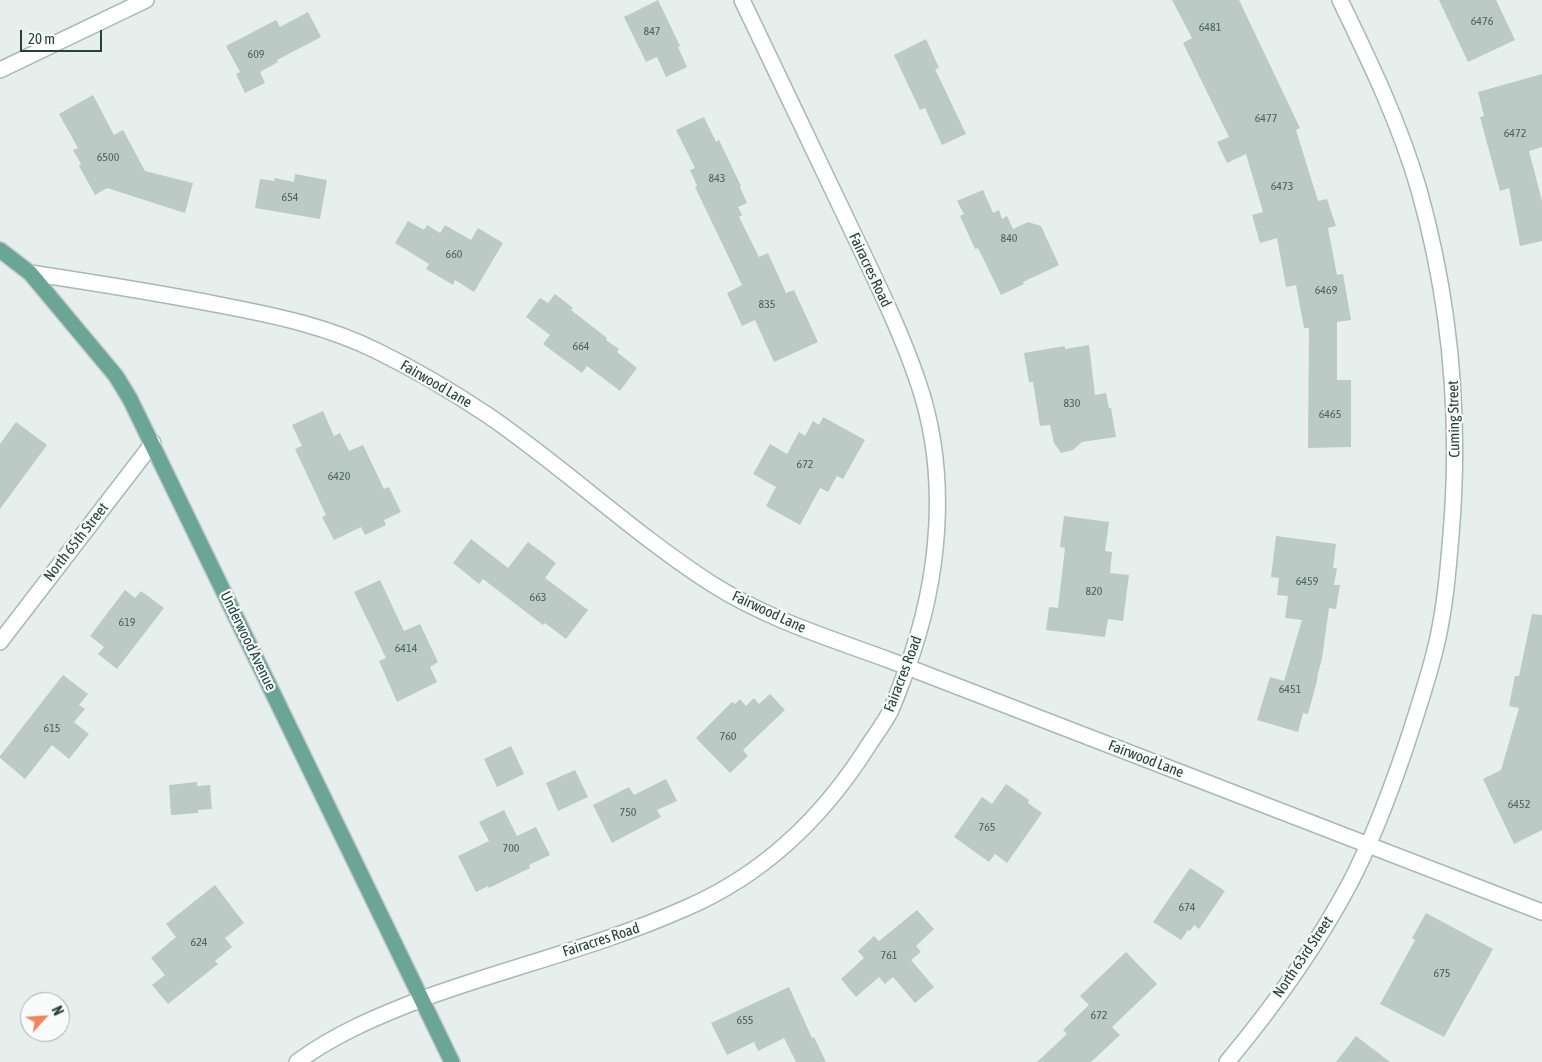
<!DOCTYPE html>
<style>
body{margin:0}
#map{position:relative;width:1542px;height:1062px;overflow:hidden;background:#e6efeb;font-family:"Asap Condensed",sans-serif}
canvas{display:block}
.north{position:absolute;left:20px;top:992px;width:50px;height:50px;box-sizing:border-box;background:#f7fbf9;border:1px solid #a3b1ad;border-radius:50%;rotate:64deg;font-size:14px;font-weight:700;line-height:20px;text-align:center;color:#24423a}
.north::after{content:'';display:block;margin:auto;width:18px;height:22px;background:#f4845f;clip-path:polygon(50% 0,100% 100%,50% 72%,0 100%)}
.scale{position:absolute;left:20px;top:30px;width:82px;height:22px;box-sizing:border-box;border:2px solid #24423a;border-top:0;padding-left:6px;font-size:15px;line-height:18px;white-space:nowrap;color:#24423a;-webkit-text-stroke:4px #f7fbf9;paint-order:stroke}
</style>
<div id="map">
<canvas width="1542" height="1062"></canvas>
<div class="north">N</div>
<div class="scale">20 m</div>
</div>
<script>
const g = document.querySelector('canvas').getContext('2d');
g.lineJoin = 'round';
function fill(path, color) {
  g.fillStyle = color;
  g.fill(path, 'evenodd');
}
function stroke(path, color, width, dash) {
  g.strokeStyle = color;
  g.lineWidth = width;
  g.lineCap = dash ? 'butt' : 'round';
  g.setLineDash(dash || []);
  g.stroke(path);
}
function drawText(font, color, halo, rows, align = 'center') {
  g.font = font + ' "Asap Condensed",sans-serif';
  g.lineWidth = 4.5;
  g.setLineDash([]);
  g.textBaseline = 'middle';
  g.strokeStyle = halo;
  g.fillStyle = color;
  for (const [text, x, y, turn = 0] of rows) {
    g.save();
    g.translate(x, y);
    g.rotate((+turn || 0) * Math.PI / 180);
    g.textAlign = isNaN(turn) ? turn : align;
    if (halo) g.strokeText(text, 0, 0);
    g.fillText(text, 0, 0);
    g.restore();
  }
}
fill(new Path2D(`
 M 658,0 L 680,46 L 678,47 L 687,67 L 666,77 L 657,57 L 646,62 L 624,17 Z
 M 1172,0 L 1239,0 L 1300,128 L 1296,130 L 1318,201 L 1327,199 L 1336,226 L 1328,228 L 1337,275 L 1343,274 L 1351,320 L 1337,322 L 1337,380 L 1351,380 L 1351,447 L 1308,448 L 1309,328 L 1304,328 L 1296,285 L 1286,287 L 1277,238 L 1260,243 L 1252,215 L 1263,212 L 1246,154 L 1227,163 L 1217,142 L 1229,137 L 1183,43 L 1192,38 Z
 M 1439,0 L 1496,0 L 1515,40 L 1468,62 Z
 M 308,12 L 321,37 L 277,60 L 278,62 L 260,72 L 265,83 L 245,93 L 236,74 L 240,72 L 226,46 L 276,20 L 280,27 Z
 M 926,39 L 939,68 L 935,69 L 966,134 L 942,145 L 925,108 L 920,110 L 894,55 Z
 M 1542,74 L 1542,147 L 1529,151 L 1542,201 L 1542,241 L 1520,246 L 1509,188 L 1500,191 L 1480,117 L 1484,116 L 1478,92 Z
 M 93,95 L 114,135 L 123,130 L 145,171 L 193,183 L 185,213 L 107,188 L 95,195 L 79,166 L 81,164 L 73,150 L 78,148 L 59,114 Z
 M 704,117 L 716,142 L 719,140 L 741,186 L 740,187 L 747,203 L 738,207 L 742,215 L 739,217 L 759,257 L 768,253 L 786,293 L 794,290 L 818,342 L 774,362 L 755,320 L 742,326 L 727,293 L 742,285 L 695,187 L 697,186 L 690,170 L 695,168 L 676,130 Z
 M 295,174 L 327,180 L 320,219 L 255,208 L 260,179 L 274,181 L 275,178 L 294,182 Z
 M 983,190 L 993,213 L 999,210 L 1002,219 L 1007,216 L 1013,229 L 1028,222 L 1041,226 L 1059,265 L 1023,282 L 1024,284 L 1001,295 L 978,248 L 975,249 L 960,216 L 964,214 L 957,201 Z
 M 408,221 L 424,230 L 427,225 L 440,233 L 445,225 L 471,240 L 478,228 L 503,243 L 474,292 L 455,280 L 453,285 L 426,269 L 429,264 L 395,243 Z
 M 555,294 L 573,308 L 571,310 L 607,338 L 606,340 L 619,349 L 617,352 L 637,368 L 620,391 L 587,366 L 582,373 L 543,344 L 550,335 L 526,317 L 540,298 L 548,303 Z
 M 1089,345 L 1095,395 L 1106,393 L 1109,408 L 1111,408 L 1116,437 L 1082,442 L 1073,450 L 1061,453 L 1054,443 L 1050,425 L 1040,426 L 1033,382 L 1029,382 L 1024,353 L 1065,346 L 1065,349 Z
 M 323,411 L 334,436 L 340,433 L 349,451 L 363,445 L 384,489 L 389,487 L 401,512 L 384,520 L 386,525 L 365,535 L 361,527 L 334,540 L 322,517 L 326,515 L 295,449 L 302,446 L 292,425 Z
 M 823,417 L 865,440 L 843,479 L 837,476 L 828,492 L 820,488 L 800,525 L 766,506 L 776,487 L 753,474 L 770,444 L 787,454 L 799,432 L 805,436 L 813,421 L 819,425 Z
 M 16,422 L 47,445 L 0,509 L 0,444 Z
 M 1064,516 L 1109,522 L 1105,551 L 1112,552 L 1110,573 L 1129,575 L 1123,621 L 1108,619 L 1105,637 L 1046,630 L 1049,607 L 1058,608 L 1065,548 L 1060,547 Z
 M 1276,536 L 1336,544 L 1333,568 L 1337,568 L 1334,585 L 1340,585 L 1336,609 L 1329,608 L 1322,659 L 1317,677 L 1318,677 L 1308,714 L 1303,713 L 1298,732 L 1257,720 L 1270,677 L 1284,681 L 1302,620 L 1285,618 L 1288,596 L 1277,595 L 1279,578 L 1271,577 Z
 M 471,539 L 508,568 L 528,542 L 556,563 L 545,578 L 588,610 L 566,639 L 545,623 L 543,625 L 483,579 L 479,584 L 453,563 Z
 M 380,580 L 404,631 L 420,624 L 438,662 L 430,667 L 437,682 L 397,702 L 379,661 L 386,658 L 354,592 Z
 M 125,590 L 135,598 L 141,591 L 164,608 L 117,669 L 98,654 L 104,647 L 90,636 Z
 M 1532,614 L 1542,615 L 1542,830 L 1514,844 L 1483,779 L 1501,770 L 1519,708 L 1509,706 L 1515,676 L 1519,676 Z
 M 63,675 L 88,694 L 79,705 L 85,709 L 74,722 L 89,734 L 69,759 L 52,745 L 25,779 L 0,758 L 0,756 Z
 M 770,694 L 785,710 L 743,750 L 748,756 L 730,773 L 696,738 L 732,702 L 735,704 L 740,699 L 746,706 L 754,698 L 759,704 Z
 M 511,746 L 524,774 L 497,787 L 484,759 Z
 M 575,770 L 588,797 L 558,811 L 546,783 Z
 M 666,779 L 677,801 L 657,810 L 661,817 L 612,843 L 593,805 L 629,787 L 634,795 Z
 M 197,782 L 197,786 L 210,785 L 212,809 L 198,810 L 198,813 L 171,815 L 169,785 Z
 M 1006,784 L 1029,800 L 1028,803 L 1042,813 L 1007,863 L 995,854 L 989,862 L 954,837 L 982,797 L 992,804 Z
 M 504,810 L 517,836 L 536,827 L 550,855 L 529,865 L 530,868 L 489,888 L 488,886 L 476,892 L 458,856 L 489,841 L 479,822 Z
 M 1190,868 L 1225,891 L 1199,929 L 1194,925 L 1190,931 L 1188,930 L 1181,940 L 1153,922 Z
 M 215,885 L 244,923 L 225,938 L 232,947 L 215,961 L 218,964 L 168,1004 L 152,985 L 165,975 L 151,958 L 176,937 L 166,924 Z
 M 917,910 L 934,929 L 916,946 L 921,952 L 911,960 L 934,987 L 915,1003 L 893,977 L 885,984 L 879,977 L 856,997 L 841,979 L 864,958 L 858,951 L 874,936 L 879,941 Z
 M 1426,913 L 1493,949 L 1444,1037 L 1380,1004 L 1415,940 L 1412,938 Z
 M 1126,952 L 1157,984 L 1112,1027 L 1120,1035 L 1091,1062 L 1037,1062 L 1067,1034 L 1063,1030 L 1089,1005 L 1080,996 Z
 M 789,987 L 812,1038 L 814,1037 L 826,1062 L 796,1062 L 784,1038 L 758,1051 L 754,1042 L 727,1055 L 711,1023 Z
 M 1356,1036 L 1390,1062 L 1336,1062 Z`), '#bbcac4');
const minor = new Path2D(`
 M 0,70 L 146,0
 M 30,273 C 96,283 160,293 225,306 C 277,316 329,327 377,351 C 416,370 453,392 489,416 C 566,469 634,534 712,584 C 767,619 829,638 889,660 L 1542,912
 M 0,642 L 153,443
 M 297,1062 C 335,1034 378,1016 422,999 C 509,967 601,946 686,908 C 765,874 825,815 870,743 C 877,733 884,723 890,712 C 896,699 901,684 906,671 C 940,580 950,475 918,382 C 899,326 872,273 847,220 C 812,147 777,73 742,0
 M 1227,1062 C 1273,1007 1316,947 1350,883 C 1373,839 1390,793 1406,746 C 1417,712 1429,677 1437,642 C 1445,607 1448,571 1451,535 C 1461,416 1451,304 1419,190 C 1400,124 1370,62 1340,0`);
const major = new Path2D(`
 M 0,250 L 30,273 L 116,376 L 130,399 L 452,1062`);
stroke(minor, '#a8b8b2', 18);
stroke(major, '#c2cac8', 18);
stroke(minor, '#fff', 15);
stroke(major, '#6aa596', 15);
drawText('12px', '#4a645c', null, [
 ["6476",1482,21],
 ["6481",1210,27],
 ["847",652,31],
 ["609",256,54],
 ["6477",1266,118],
 ["6472",1515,133],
 ["6500",108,157],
 ["843",717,178],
 ["6473",1282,186],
 ["654",290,197],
 ["840",1009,238],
 ["660",454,254],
 ["6469",1326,290],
 ["835",767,304],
 ["664",581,346],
 ["830",1072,403],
 ["6465",1330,414],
 ["672",805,464],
 ["6420",339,476],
 ["6459",1307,581],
 ["820",1094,591],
 ["663",538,597],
 ["619",127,622],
 ["6414",406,648],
 ["6451",1290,689],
 ["615",52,728],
 ["760",728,736],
 ["6452",1519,804],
 ["750",628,812],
 ["765",987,827],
 ["700",511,848],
 ["674",1187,907],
 ["624",199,942],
 ["761",889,955],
 ["675",1442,973],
 ["672",1099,1015],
 ["655",745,1020]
]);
drawText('15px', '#24423a', '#f7fbf9', [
 ["Fairacres Road",870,270,65],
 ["Fairwood Lane",436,384,30],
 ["Cuming Street",1454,419,-91],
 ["North 65th Street",76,542,-52],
 ["Fairwood Lane",769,612,25],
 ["Underwood Avenue",248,641,64],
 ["Fairacres Road",903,674,-69],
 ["Fairwood Lane",1146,759,21],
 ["Fairacres Road",601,940,-18],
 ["North 63rd Street",1303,957,-56]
]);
</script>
